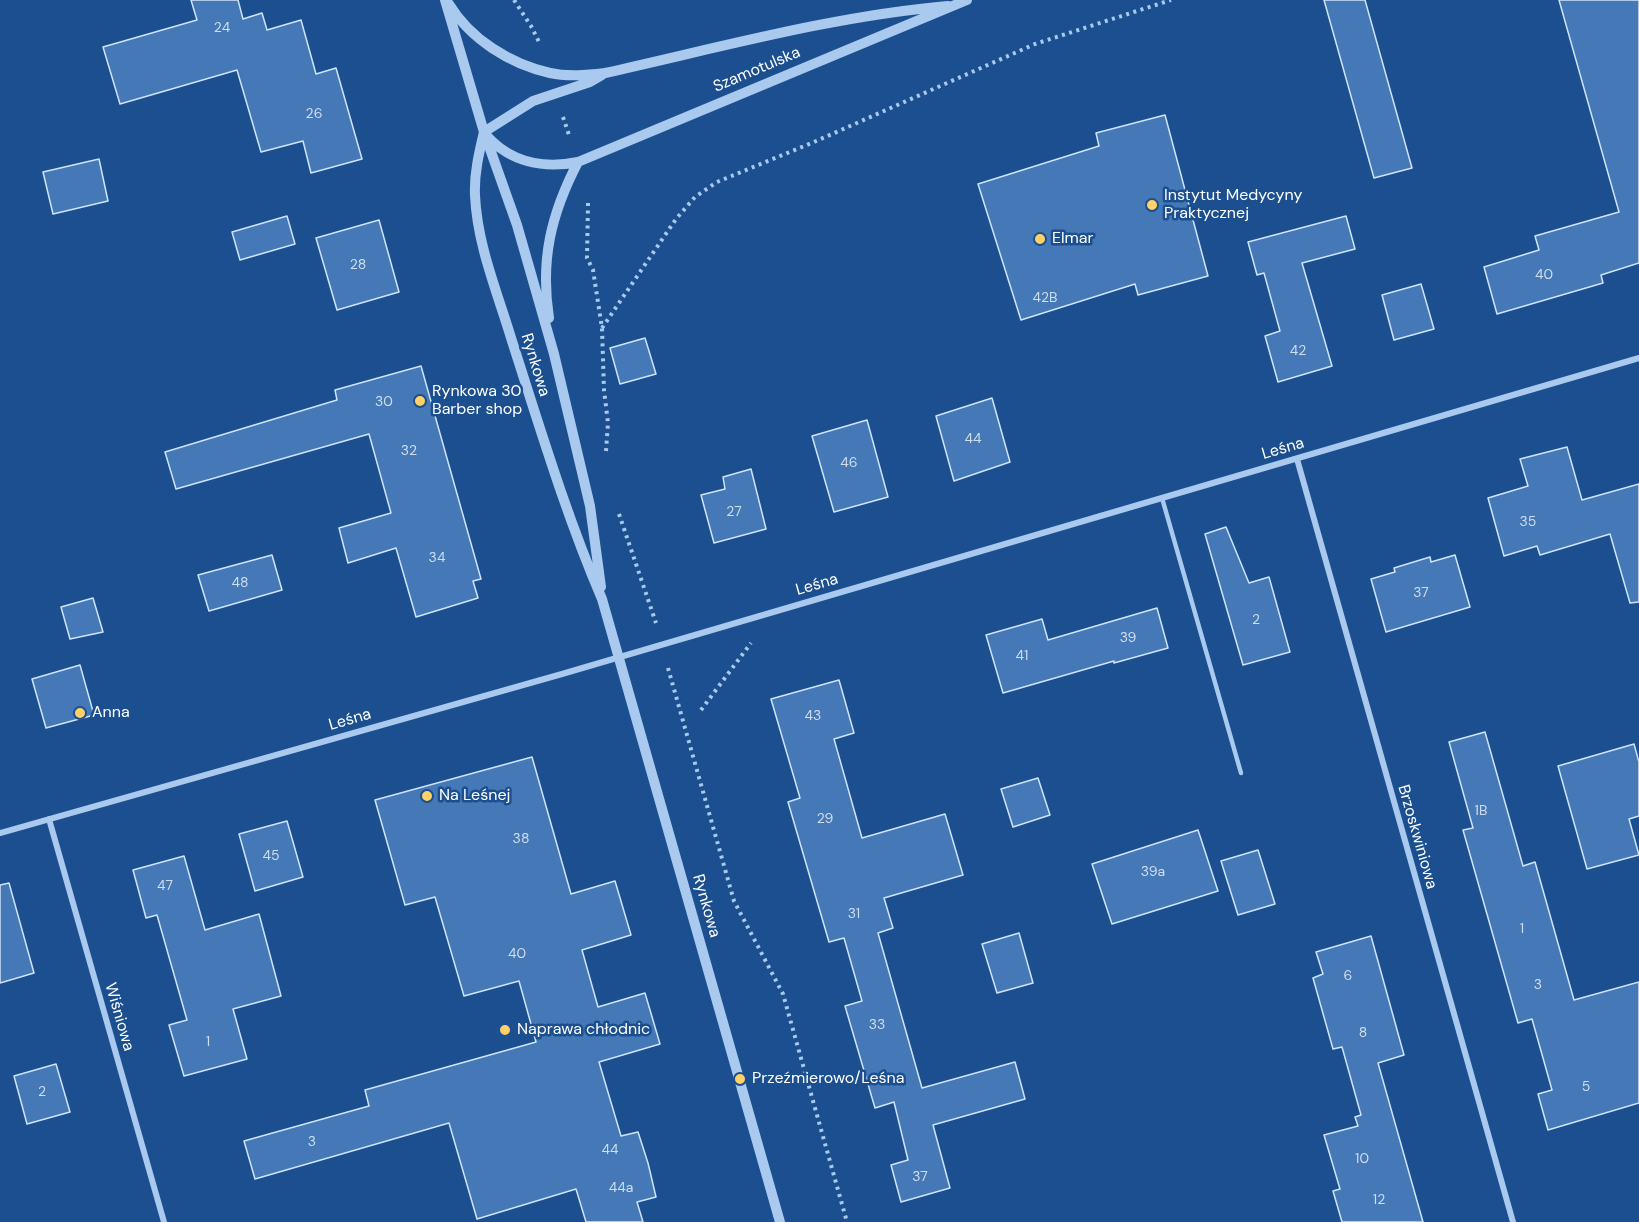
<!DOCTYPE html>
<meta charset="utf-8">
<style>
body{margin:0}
canvas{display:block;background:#1b4f8f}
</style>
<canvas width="1639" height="1222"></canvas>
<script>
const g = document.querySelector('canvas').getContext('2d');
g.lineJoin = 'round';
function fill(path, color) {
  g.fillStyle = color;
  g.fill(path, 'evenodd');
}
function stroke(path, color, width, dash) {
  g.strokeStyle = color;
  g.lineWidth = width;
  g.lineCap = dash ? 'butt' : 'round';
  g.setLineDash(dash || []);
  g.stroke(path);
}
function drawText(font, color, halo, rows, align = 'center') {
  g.font = font + ' "DM Sans",sans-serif';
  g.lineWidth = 5;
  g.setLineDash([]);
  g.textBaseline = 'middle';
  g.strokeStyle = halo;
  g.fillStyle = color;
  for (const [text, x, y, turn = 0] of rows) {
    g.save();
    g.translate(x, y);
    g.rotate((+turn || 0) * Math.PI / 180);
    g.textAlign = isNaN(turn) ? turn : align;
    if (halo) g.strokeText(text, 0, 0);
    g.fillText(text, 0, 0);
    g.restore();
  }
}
const building = new Path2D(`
 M 191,0 L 238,0 L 243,19 L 262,13 L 267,30 L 301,20 L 316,74 L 336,68 L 362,159 L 311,173 L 303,141 L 261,152 L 237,70 L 120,104 L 103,47 L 197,20 Z
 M 1324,0 L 1365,0 L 1412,168 L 1374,178 Z
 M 1559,0 L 1639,0 L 1639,263 L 1601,275 L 1603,283 L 1497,314 L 1484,267 L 1539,250 L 1535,236 L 1619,212 Z
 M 1165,115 L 1208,276 L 1138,295 L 1135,284 L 1021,320 L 978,184 L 1099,146 L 1096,133 Z
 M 99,159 L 108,201 L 53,214 L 43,172 Z
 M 287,216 L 295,244 L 240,260 L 232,232 Z
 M 1346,216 L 1355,249 L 1302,263 L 1332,366 L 1278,382 L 1265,336 L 1280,331 L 1264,273 L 1257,275 L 1248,242 Z
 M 379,220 L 399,292 L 337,310 L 316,238 Z
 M 1421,284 L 1434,329 L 1394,340 L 1382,295 Z
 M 645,338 L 656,374 L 620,384 L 610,348 Z
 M 421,366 L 481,579 L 473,581 L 478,598 L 416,617 L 396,548 L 348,563 L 339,528 L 391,513 L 369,434 L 176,489 L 165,452 L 337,400 L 335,390 Z
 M 992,398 L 1010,462 L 954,481 L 936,416 Z
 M 867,420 L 888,497 L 834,512 L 812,436 Z
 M 1567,447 L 1582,500 L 1639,484 L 1639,602 L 1630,603 L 1610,534 L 1540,555 L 1537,546 L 1504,556 L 1488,498 L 1528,486 L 1520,459 Z
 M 751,469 L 766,529 L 714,543 L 701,495 L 725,489 L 723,477 Z
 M 1226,527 L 1249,583 L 1269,577 L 1290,652 L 1243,665 L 1205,534 Z
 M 272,555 L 282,590 L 209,611 L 198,575 Z
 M 1455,555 L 1470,607 L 1386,632 L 1371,579 L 1395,572 L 1394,568 L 1430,557 L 1431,562 Z
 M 93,598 L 103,632 L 70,639 L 61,607 Z
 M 1157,608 L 1168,648 L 1114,663 L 1114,661 L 1003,693 L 986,635 L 1042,619 L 1048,640 Z
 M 80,665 L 94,715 L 46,728 L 32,679 Z
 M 839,680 L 854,733 L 834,739 L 862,838 L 945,814 L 963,875 L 884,898 L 893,928 L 878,933 L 922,1088 L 1015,1062 L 1025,1099 L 933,1125 L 950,1188 L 901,1202 L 891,1165 L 908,1160 L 894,1102 L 875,1108 L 845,1006 L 862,1001 L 844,938 L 829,942 L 788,802 L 800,798 L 771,699 Z
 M 1485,732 L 1523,866 L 1535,862 L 1574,1000 L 1639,982 L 1639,1103 L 1548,1130 L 1538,1094 L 1552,1090 L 1532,1019 L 1518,1023 L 1463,830 L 1473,828 L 1449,742 Z
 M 1634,744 L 1639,762 L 1639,816 L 1629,819 L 1639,855 L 1587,869 L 1558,766 Z
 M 532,757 L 571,894 L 615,881 L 631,935 L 582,950 L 598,1007 L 645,993 L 660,1044 L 599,1062 L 621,1136 L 638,1132 L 648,1163 L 656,1197 L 637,1202 L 643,1222 L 586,1222 L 576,1189 L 477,1219 L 449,1123 L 255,1179 L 244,1141 L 369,1106 L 365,1090 L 536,1042 L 519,981 L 464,996 L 435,897 L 405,905 L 375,800 Z
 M 1038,778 L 1050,815 L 1013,827 L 1001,789 Z
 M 287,821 L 303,877 L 255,891 L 239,834 Z
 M 1198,830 L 1218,891 L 1112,924 L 1092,864 Z
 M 1258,850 L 1275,904 L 1238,915 L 1221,861 Z
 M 184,856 L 205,930 L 259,914 L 281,996 L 233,1009 L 247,1059 L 184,1076 L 169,1025 L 187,1020 L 157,915 L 146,918 L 133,870 Z
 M 9,883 L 34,973 L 0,983 L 0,885 Z
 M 1019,933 L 1033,983 L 997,993 L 982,944 Z
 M 1371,936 L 1404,1055 L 1378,1063 L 1423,1222 L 1342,1222 L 1333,1191 L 1340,1189 L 1324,1135 L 1358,1126 L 1355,1117 L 1361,1115 L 1342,1047 L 1333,1049 L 1313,978 L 1323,974 L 1316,952 Z
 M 56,1064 L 70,1112 L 27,1124 L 14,1076 Z`);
fill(building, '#4478b7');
stroke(building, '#cfe3fa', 1.5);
stroke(new Path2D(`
 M 514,0 L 531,26 L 540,44
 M 563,117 L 570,138
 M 588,203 L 587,258 L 593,270 L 602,328 L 604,390 L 608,423 L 606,451
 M 602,328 L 676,219 L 695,197 L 717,182 L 814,142 L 1035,44 L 1171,0
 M 619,514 L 656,623
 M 668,668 L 734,901 L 783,994 L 847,1222
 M 701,710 L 751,643`), '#a9c9ee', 4, [3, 4.5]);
stroke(new Path2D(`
 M 1162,498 L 1241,773`), '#a9c9ee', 4.5);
stroke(new Path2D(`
 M 1297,459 L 1513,1222
 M 49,819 L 164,1222
 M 0,833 L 562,674 L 1639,358`), '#a9c9ee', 6);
stroke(new Path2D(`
 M 445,0 L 484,132 L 517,225 L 554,354 L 590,506 L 601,587
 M 449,4 C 470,39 510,64 550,73 C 568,77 587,75 605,73 C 718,48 833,16 948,6
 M 484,132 C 479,153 474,174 475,195 C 477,245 498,294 512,341 C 540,428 566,515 602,599 L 780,1222
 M 484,132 L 533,101 L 590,82 L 602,75
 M 486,135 C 510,162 543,169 578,162 L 967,0
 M 549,318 C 540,260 551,214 578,162`), '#a9c9ee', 10);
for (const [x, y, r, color] of [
 [1152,205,6,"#ffd166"],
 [1040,239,6,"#ffd166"],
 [420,401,6,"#ffd166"],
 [80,713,6,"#ffd166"],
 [427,796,6,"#ffd166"],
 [505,1030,6,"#ffd166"],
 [740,1079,6,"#ffd166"]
]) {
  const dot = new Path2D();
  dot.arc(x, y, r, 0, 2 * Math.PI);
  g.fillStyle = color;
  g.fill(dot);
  stroke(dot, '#1b4f8f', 2);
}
drawText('14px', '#d0dded', null, [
 ["24",222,28],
 ["26",314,114],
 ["28",358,265],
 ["40",1544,275],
 ["42B",1045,298],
 ["42",1298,351],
 ["30",384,402],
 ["44",973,439],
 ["32",409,451],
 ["46",849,463],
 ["27",734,512],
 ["35",1528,522],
 ["34",437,558],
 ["48",240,583],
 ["37",1421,593],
 ["2",1256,620],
 ["39",1128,638],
 ["41",1022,656],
 ["43",813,716],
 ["1B",1481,811],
 ["29",825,819],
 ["38",521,839],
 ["45",271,856],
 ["39a",1153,872],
 ["47",165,886],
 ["31",854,914],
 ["1",1522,929],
 ["40",517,954],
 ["6",1348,976],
 ["3",1538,985],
 ["33",877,1025],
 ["8",1363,1033],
 ["1",208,1042],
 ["5",1586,1087],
 ["2",42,1092],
 ["3",312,1142],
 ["44",610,1150],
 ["10",1362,1159],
 ["37",920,1177],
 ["44a",621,1188],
 ["12",1379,1200]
]);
drawText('16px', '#fff', '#1b4f8f', [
 ["Szamotulska",757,70,-23],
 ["Rynkowa",535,365,73],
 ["Leśna",1283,449,-16],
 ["Leśna",817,585,-16],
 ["Leśna",350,720,-16],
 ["Brzoskwiniowa",1417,837,74],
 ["Rynkowa",706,906,74],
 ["Wiśniowa",119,1017,74]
]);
drawText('16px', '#fff', '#1b4f8f', [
 ["Instytut Medycyny",1164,196],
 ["Praktycznej",1164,214],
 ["Elmar",1052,239],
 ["Rynkowa 30",432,392],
 ["Barber shop",432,410],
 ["Anna",92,713],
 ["Na Leśnej",439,796],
 ["Naprawa chłodnic",517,1030],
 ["Przeźmierowo/Leśna",752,1079]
], 'left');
</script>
